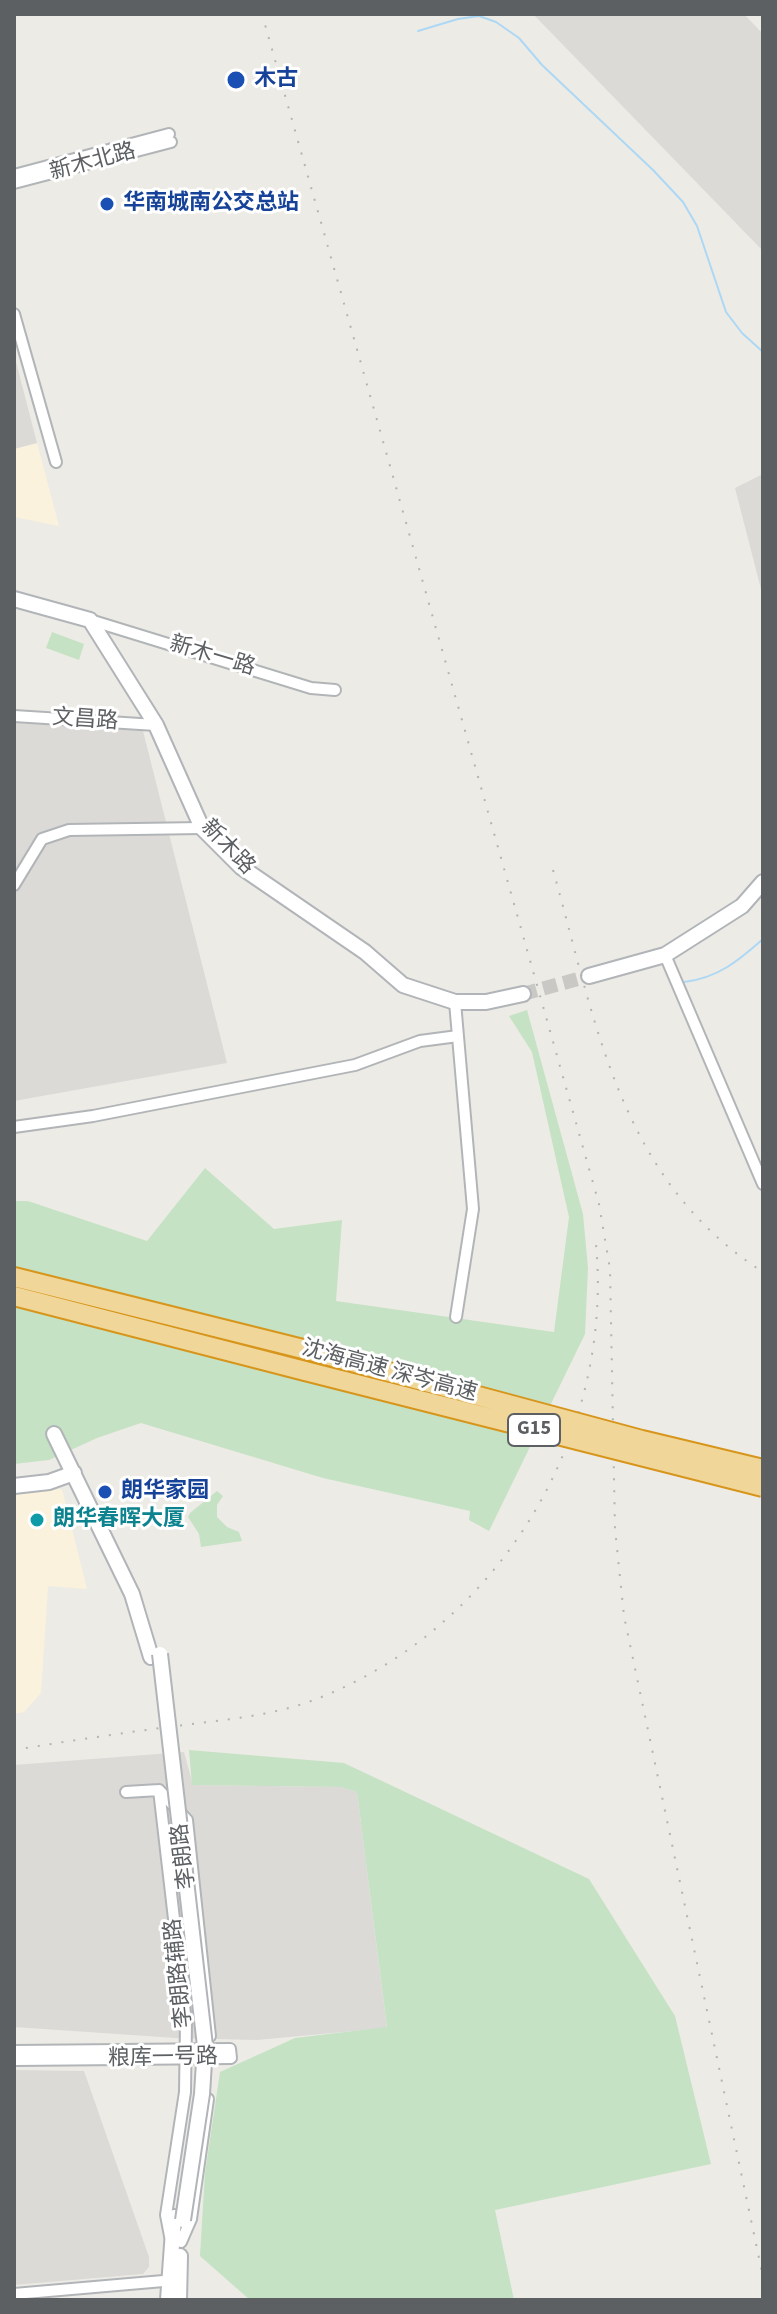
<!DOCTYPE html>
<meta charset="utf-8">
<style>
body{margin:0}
#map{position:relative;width:777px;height:2314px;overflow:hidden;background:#edebe5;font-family:"Source Sans 3",sans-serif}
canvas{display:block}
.frame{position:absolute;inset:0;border:16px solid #5d6063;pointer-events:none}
</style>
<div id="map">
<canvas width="777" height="2314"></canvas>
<div class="frame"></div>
</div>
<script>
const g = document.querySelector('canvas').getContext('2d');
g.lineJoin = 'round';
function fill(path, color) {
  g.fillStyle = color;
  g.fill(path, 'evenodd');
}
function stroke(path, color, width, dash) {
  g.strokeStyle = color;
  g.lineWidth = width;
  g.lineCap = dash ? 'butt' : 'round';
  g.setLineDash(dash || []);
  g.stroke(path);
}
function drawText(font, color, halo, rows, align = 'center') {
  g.font = font + ' "Source Sans 3","Noto Sans SC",sans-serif';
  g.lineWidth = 6;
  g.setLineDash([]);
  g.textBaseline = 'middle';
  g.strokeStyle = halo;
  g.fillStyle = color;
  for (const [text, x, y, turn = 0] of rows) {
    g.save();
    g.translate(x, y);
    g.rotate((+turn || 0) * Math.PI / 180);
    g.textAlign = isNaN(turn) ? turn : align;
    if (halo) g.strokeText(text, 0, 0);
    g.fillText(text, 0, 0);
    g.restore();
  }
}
fill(new Path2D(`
 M 37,443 L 59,526 L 14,517 L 14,449 Z
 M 62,1489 L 87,1589 L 48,1586 L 41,1693 L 24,1712 L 14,1714 L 14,1494 Z`), '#faf2dd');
fill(new Path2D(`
 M 533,14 L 744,14 L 763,34 L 763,251 Z
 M 14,354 L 37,443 L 14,449 Z
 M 763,474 L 763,597 L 735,488 Z
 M 14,721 L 142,727 L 227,1063 L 14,1101 Z
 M 184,1752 L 193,1785 L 342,1787 L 357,1792 L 387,2028 L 257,2040 L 176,2038 L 14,2027 L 14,1765 Z
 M 14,2070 L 84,2071 L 149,2257 L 149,2267 L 143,2274 L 14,2285 Z`), '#dcdad7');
fill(new Path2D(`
 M 52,632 L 84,644 L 79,660 L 46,648 Z
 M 527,1010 L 583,1214 L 588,1268 L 585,1334 L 489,1531 L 469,1520 L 470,1511 L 323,1478 L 141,1423 L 97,1438 L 49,1460 L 14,1464 L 14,1201 L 28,1201 L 147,1241 L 205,1168 L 274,1229 L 342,1220 L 336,1301 L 554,1332 L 569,1217 L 532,1052 L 509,1016 Z
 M 217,1491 L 223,1496 L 217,1505 L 217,1517 L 227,1527 L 239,1532 L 242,1541 L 201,1547 L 199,1534 L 188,1517 L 190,1513 Z
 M 189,1750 L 344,1763 L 589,1879 L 675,2016 L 711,2164 L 495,2210 L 514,2300 L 250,2300 L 200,2256 L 205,2173 L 220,2072 L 295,2038 L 387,2027 L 357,1792 L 341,1787 L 192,1785 Z`), '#c5e2c4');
stroke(new Path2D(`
 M 418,31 L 458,19 L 479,16 L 496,22 L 519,38 L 542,65 L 653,170 L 683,202 L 697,226 L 726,312 L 742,333 L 763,352
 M 684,982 C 718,978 738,961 763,939`), '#add8f5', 2);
stroke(new Path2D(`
 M 523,994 L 589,976`), '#c9c8c4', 14, [14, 7]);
const street = new Path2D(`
 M 14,175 L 169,134
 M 14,183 L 171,142
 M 14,314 L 56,462
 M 90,620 L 311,688 L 335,690
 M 14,716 L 156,725
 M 14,885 L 42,839 L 69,830 L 202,828
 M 665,955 L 763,1184
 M 455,1002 L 473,1209 L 456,1317
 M 14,1127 L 93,1116 L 355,1065 L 420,1041 L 458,1036
 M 159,1790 L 187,1820 L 210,2036
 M 159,1790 L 186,2022 L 185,2092 L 166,2215 L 170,2236
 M 126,1792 L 159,1790
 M 14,2051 L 230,2049 L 231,2058 L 14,2060
 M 181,2242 L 191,2219 L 208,2099
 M 14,2294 L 175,2280`);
const secondary = new Path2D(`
 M 14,599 L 90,620 L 156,725 L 202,828 L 241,867 L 365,952 L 403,985 L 455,1002 L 486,1002 L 523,994
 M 589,976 L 665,955 L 742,906 L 763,882
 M 54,1434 L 132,1594 L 151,1657
 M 14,1486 L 49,1482 L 74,1473
 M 168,2300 L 174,2217
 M 179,2300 L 180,2256`);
const highway = new Path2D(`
 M 14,1277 L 311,1351
 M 14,1296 L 305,1371`);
stroke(street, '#b2b5b8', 14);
stroke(secondary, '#b1b4b8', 18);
stroke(highway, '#d7951b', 22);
stroke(street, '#fff', 10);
stroke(secondary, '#fff', 14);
stroke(highway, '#f0d799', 18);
stroke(new Path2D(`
 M 262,14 L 599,1204 L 610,1269 L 615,1529 L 624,1616 L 763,2277
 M 553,870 C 596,1022 619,1180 763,1272
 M 14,1750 C 68,1741 122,1733 176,1726 C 223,1720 274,1716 319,1698 C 499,1627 614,1436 596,1244`), '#b3b4b4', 2, [2, 10]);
const secondaryBridge = new Path2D(`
 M 160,1654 L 205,2046 L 202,2094 L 183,2220`);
const highwayBridge = new Path2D(`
 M 311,1351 L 642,1440 L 763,1469
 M 305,1371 L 763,1487`);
stroke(secondaryBridge, '#b1b4b8', 18, []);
stroke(highwayBridge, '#d7951b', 22, []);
stroke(secondaryBridge, '#fff', 14);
stroke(highwayBridge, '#f0d799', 18);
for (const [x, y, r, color] of [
 [236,80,10,"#1a4fb4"],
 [107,204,8,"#1a4fb4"],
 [105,1492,8,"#1a4fb4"],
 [37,1520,8,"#0f9aa8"]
]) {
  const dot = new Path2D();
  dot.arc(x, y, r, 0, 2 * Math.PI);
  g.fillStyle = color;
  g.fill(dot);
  stroke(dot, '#fff', 3);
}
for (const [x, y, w] of [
 [534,1430,52]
]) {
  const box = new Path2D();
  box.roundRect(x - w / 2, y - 16, w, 32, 6);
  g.fillStyle = '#fff';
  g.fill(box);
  stroke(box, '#5d6063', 2);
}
drawText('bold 20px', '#5d6063', null, [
 ["G15",534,1430]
]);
drawText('bold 22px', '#164399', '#fff', [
 ["木古",254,80],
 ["华南城南公交总站",123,204],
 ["朗华家园",121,1492]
], 'left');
drawText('22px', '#5d6063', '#fff', [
 ["新木北路",93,163,-15],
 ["新木一路",212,657,17],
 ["文昌路",85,721,4],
 ["新木路",227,848,46],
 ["沈海高速 深岑高速",389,1372,15],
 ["李朗路",185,1856,-97],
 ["李朗路辅路",180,1973,-96],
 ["粮库一号路",163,2059,-1]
]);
drawText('bold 22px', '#0d838f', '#fff', [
 ["朗华春晖大厦",53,1520]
], 'left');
</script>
